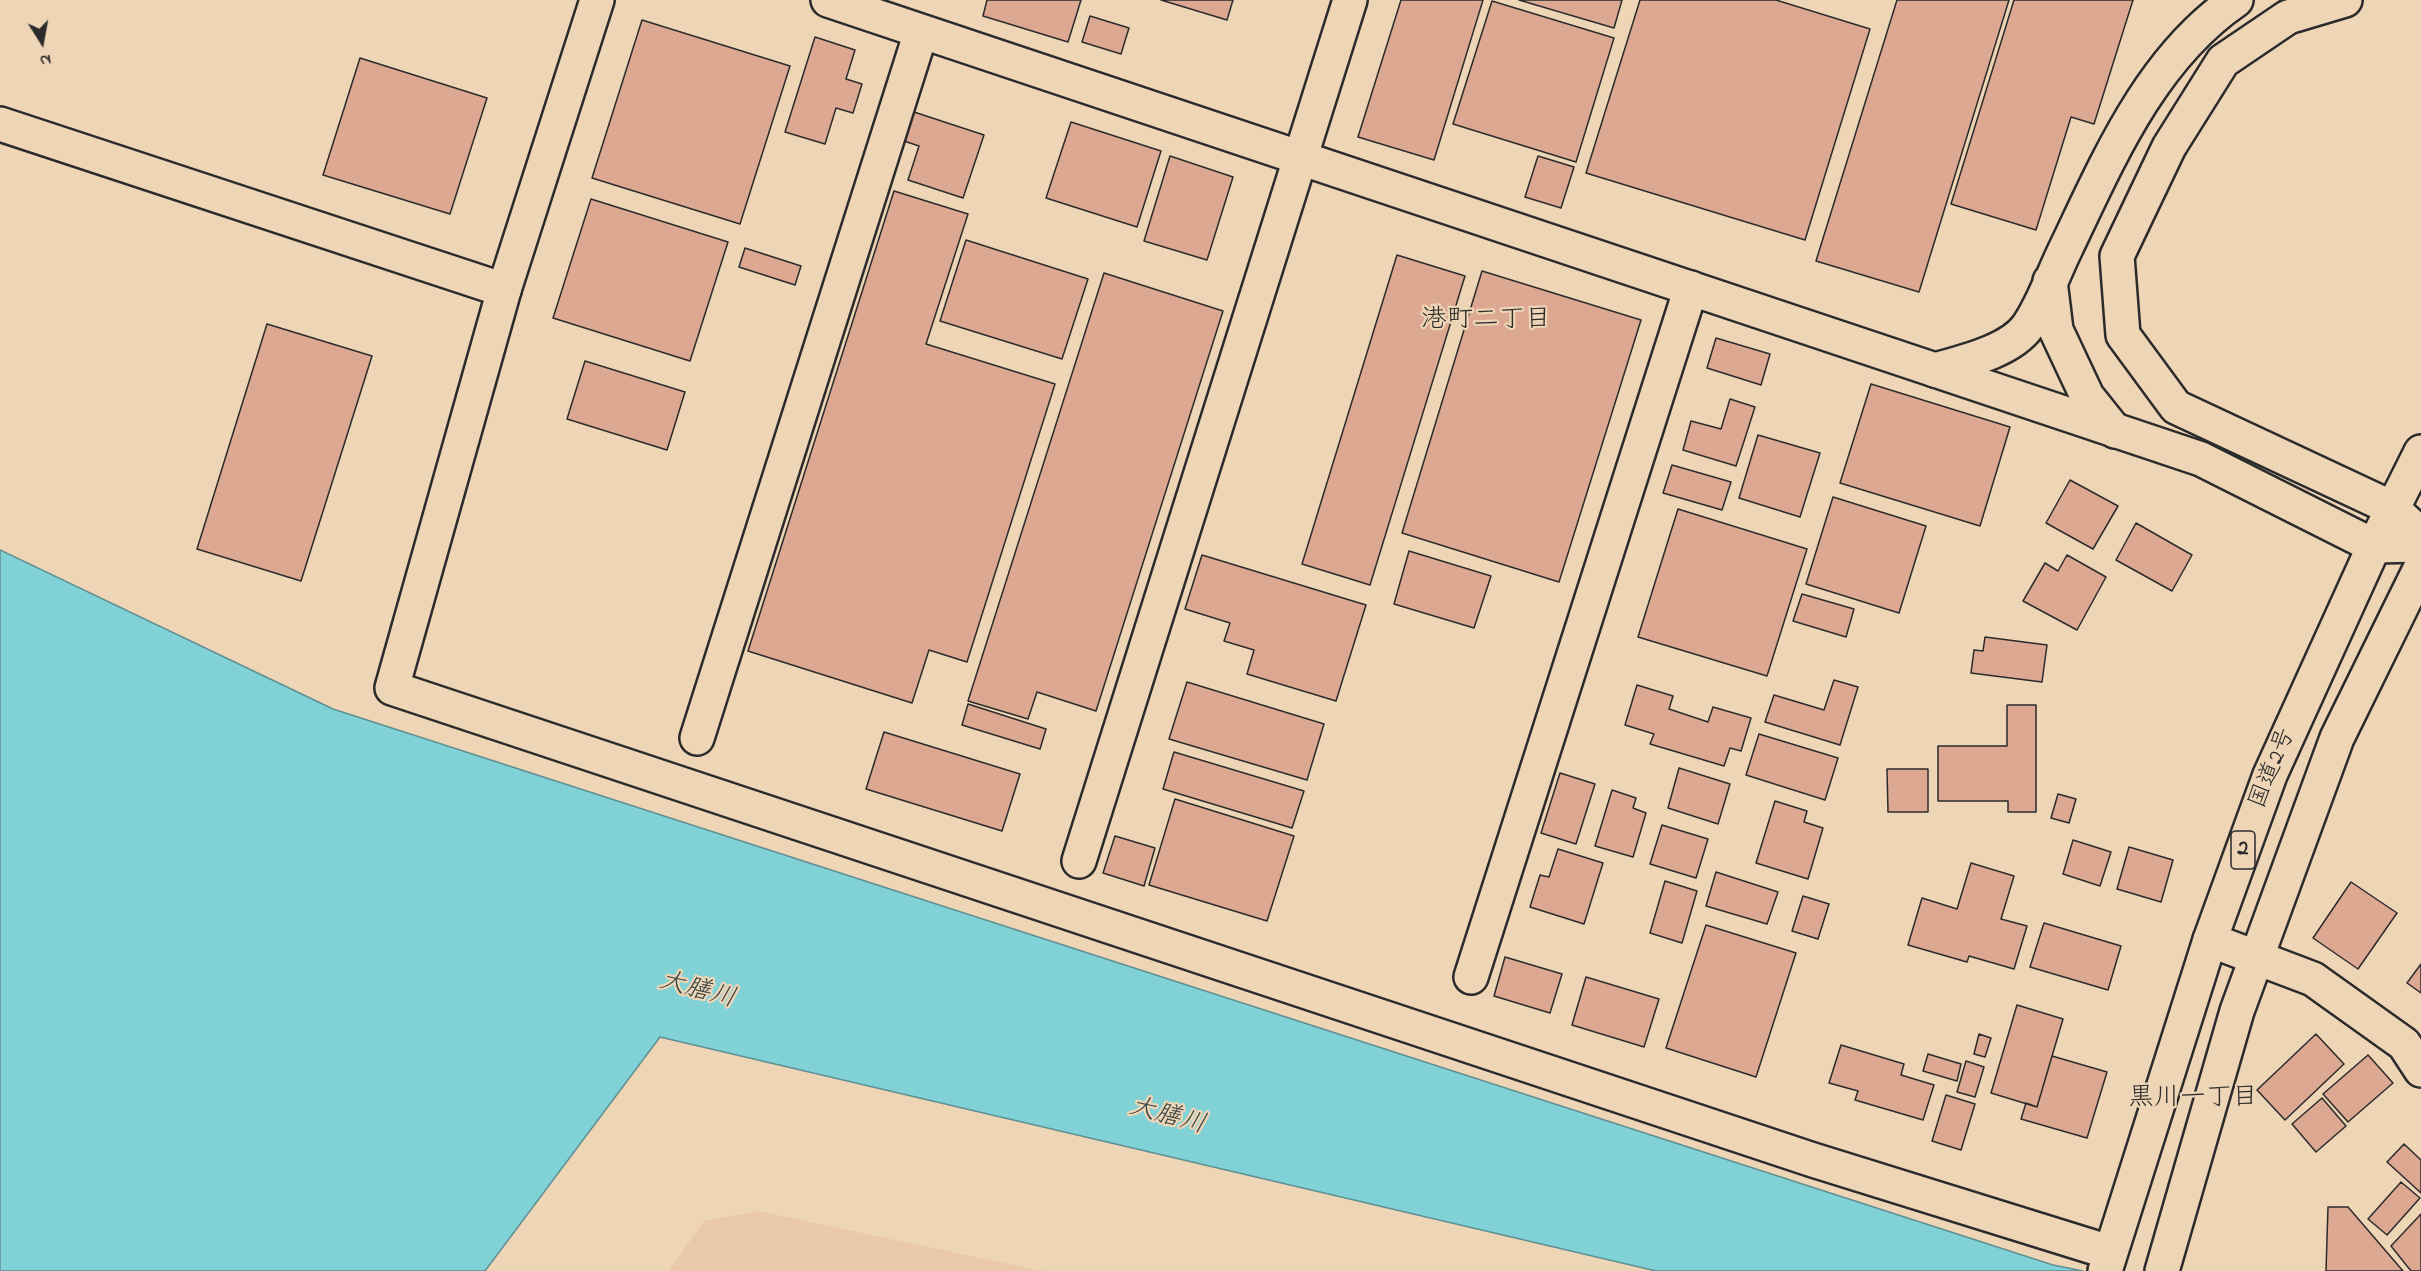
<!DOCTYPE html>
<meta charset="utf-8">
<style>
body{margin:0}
#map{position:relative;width:2421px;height:1271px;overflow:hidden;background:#eed5b6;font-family:"Indie Flower",sans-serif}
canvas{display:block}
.north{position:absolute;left:12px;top:12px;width:60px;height:60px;-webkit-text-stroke:4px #eed5b6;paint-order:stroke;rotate:169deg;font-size:16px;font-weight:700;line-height:24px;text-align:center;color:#2b2b2b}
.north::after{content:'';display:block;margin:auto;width:21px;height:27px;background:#2b2b2b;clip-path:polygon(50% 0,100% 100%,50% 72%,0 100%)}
</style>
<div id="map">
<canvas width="2421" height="1271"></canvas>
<div class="north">N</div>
</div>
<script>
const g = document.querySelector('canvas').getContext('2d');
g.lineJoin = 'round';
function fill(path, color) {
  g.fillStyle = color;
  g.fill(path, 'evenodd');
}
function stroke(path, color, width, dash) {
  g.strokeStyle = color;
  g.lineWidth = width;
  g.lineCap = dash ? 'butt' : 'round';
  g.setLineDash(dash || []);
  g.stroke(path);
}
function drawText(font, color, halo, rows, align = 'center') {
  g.font = font + ' "Indie Flower","Klee One",sans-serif';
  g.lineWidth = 4.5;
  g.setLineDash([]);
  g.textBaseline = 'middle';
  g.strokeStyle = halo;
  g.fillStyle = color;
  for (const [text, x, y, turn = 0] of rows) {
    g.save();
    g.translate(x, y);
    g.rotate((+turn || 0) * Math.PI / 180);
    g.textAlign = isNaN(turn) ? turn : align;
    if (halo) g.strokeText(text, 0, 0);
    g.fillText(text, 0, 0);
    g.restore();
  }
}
fill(new Path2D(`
 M 758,1211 L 1042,1271 L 669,1271 L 704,1221 Z`), '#e9c8ab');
const water = new Path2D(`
 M 0,550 L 333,709 L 2053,1265 L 2083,1271 L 1656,1271 L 660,1037 L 485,1271 L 0,1271 Z`);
fill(water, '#81d2d6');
stroke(water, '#5f8f92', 1.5);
const building = new Path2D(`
 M 987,0 L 1081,0 L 1068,42 L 983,16 Z
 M 1161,0 L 1233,0 L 1227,20 Z
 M 1401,0 L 1483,0 L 1434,160 L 1358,137 Z
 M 1519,0 L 1622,0 L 1614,28 Z
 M 1640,0 L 1776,0 L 1870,29 L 1805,240 L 1586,173 Z
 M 1897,0 L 2009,0 L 1919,292 L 1816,261 Z
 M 2014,0 L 2133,0 L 2094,124 L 2071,117 L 2036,230 L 1951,204 Z
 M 1492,1 L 1614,38 L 1576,162 L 1453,124 Z
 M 1090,16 L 1129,28 L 1121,54 L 1082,42 Z
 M 642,20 L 790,66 L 740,224 L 592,178 Z
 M 815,37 L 855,50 L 846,79 L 862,84 L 853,113 L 836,108 L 825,144 L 785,132 Z
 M 360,58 L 487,98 L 450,214 L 323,175 Z
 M 914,112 L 984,135 L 963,198 L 908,180 L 919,146 L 904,141 Z
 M 1071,122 L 1161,151 L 1137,227 L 1046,198 Z
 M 1170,156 L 1233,177 L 1207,260 L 1144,241 Z
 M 1538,156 L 1574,167 L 1561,208 L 1525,197 Z
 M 894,191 L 968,214 L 926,344 L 1055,384 L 967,662 L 929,650 L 912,703 L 748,651 Z
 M 591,199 L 728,242 L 690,361 L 553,318 Z
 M 966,240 L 1088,279 L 1062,359 L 940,321 Z
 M 745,248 L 801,266 L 795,285 L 739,267 Z
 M 1397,255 L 1465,276 L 1370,585 L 1302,564 Z
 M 1482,271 L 1641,320 L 1559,582 L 1402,533 Z
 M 1104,273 L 1223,311 L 1096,711 L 1037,692 L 1028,719 L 968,701 Z
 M 267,324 L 372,356 L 301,581 L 197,549 Z
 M 1716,338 L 1770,354 L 1761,385 L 1707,368 Z
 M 585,361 L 685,392 L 667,450 L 567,419 Z
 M 1871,384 L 2010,427 L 1980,526 L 1840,483 Z
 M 1730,399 L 1755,407 L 1736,466 L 1683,450 L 1691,421 L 1721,429 Z
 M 1758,435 L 1820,453 L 1800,517 L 1739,498 Z
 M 1672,465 L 1731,482 L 1722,510 L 1663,493 Z
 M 2070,480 L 2118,506 L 2093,549 L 2046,523 Z
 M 1833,497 L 1926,526 L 1899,613 L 1806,584 Z
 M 1678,509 L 1807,549 L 1767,676 L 1638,637 Z
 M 2136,523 L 2192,555 L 2172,591 L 2116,560 Z
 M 1409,551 L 1491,576 L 1474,628 L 1394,604 Z
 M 1202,555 L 1366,605 L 1336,701 L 1247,674 L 1254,650 L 1224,641 L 1230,623 L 1185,609 Z
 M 2067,555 L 2106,577 L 2077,630 L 2023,601 L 2045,563 L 2058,571 Z
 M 1802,594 L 1854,609 L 1846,637 L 1793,621 Z
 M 1985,637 L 2047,645 L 2042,682 L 1971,673 L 1974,650 L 1983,651 Z
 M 1834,680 L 1858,687 L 1840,745 L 1765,722 L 1774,695 L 1824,710 Z
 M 1187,682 L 1324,724 L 1307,780 L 1169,739 Z
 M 1637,685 L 1673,696 L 1669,709 L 1708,722 L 1713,707 L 1751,718 L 1741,751 L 1730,748 L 1724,766 L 1650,744 L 1654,734 L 1625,725 Z
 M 968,704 L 1046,729 L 1040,749 L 962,725 Z
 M 2007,705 L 2036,705 L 2036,812 L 2008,812 L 2008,801 L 1938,801 L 1938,746 L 2007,746 Z
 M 884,732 L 1020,774 L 1002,831 L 866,789 Z
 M 1759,734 L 1838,758 L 1825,800 L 1746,775 Z
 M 1174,752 L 1304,791 L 1292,828 L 1163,789 Z
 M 1679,768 L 1730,784 L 1718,824 L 1668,808 Z
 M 1887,769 L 1928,769 L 1928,812 L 1888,812 Z
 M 1560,773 L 1595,784 L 1576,844 L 1541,833 Z
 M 1612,790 L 1636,798 L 1633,808 L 1646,813 L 1633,857 L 1595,846 Z
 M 2058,794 L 2076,799 L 2069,823 L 2051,818 Z
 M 1175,799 L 1294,836 L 1267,921 L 1149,885 Z
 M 1775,801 L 1807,811 L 1804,822 L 1823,828 L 1808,879 L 1756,863 Z
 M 1662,825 L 1708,839 L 1696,878 L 1650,864 Z
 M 1115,836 L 1155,848 L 1144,886 L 1103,873 Z
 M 2073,840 L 2111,852 L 2100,886 L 2063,874 Z
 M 2129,847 L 2173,860 L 2161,902 L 2117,889 Z
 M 1558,849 L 1603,863 L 1584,924 L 1530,907 L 1540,875 L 1549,877 Z
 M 1971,863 L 2014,876 L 2001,919 L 2027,926 L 2014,969 L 1969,956 L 1967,962 L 1908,945 L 1922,898 L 1957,909 Z
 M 1716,872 L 1778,892 L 1767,924 L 1706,906 Z
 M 1665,881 L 1697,891 L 1682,943 L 1650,933 Z
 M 2351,882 L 2397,913 L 2358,969 L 2313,938 Z
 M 1803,896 L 1829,904 L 1818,939 L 1792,931 Z
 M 2044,923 L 2121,946 L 2108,990 L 2030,967 Z
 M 1706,925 L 1796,953 L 1756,1077 L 1666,1048 Z
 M 1505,957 L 1562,974 L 1550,1013 L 1494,996 Z
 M 2421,964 L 2421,993 L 2407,983 Z
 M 1586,977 L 1659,999 L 1644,1047 L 1572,1025 Z
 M 2017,1005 L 2063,1019 L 2037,1107 L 1991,1093 Z
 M 1979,1034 L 1991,1038 L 1985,1057 L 1974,1054 Z
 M 2316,1034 L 2344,1064 L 2285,1120 L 2257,1090 Z
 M 1841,1045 L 1904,1064 L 1901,1075 L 1934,1085 L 1923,1120 L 1855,1100 L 1858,1091 L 1829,1083 Z
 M 1928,1054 L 1961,1064 L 1957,1081 L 1923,1071 Z
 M 2368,1055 L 2393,1083 L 2348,1122 L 2323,1094 Z
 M 2052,1056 L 2107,1072 L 2087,1138 L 2021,1119 L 2026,1103 L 2037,1107 Z
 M 1966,1061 L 1984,1067 L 1975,1097 L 1957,1092 Z
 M 1946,1095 L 1975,1104 L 1961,1150 L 1932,1141 Z
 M 2322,1098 L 2346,1126 L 2316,1152 L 2292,1124 Z
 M 2404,1144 L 2421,1160 L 2421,1193 L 2387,1162 Z
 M 2401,1182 L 2420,1198 L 2387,1235 L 2368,1219 Z
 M 2328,1207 L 2348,1207 L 2403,1271 L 2326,1271 Z
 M 2421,1214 L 2421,1271 L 2411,1271 L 2391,1246 Z`);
fill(building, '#dda892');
stroke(building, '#2b2b2b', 1.5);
const minor = new Path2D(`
 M 504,290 L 392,688 L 1813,1160 L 2109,1252
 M 1935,370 L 2201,459 L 2374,546 L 2421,545
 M 697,738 L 921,32
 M 1079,861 L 1350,0
 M 2210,940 L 2313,979 L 2404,1044 L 2421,1070
 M 1471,977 L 1691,288`);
const tertiary = new Path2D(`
 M 828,0 L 1935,370
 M 0,124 L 504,290 L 597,0`);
const trunk = new Path2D(`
 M 2105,1271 L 2210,940 L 2270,775 L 2374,546 L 2421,452
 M 2162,1271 L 2237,1011 L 2337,738 L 2421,567`);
const motorway = new Path2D(`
 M 2345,0 L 2288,17 L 2223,61 L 2169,147 L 2117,256 L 2123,335 L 2176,407 L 2392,508 L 2421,535
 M 2050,281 L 2056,330 L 2087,396 L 2115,431
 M 1935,370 C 1963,362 2011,351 2028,326 C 2043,305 2054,272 2066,248 C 2109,158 2151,58 2236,0`);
stroke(minor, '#2b2b2b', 38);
stroke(tertiary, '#2b2b2b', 38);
stroke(trunk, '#2b2b2b', 38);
stroke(motorway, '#2b2b2b', 38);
stroke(minor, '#eed5b6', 33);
stroke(tertiary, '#eed5b6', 33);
stroke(trunk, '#eed5b6', 33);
stroke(motorway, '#eed5b6', 33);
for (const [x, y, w] of [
 [2243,850,24]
]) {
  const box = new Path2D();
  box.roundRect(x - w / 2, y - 19, w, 38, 4.5);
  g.fillStyle = '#eed5b6';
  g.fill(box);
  stroke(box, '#2b2b2b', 1.5);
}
drawText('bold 22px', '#2b2b2b', null, [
 ["2",2243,850]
]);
drawText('24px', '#2b2b2b', '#eed5b6', [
 ["国道2号",2274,769,-68]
]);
drawText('26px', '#2b2b2b', '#eed5b6', [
 ["港町二丁目",1486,322],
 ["黒川一丁目",2193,1100]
]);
drawText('italic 26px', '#384445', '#eed5b6', [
 ["大膳川",697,992,15],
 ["大膳川",1167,1118,15]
]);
</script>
